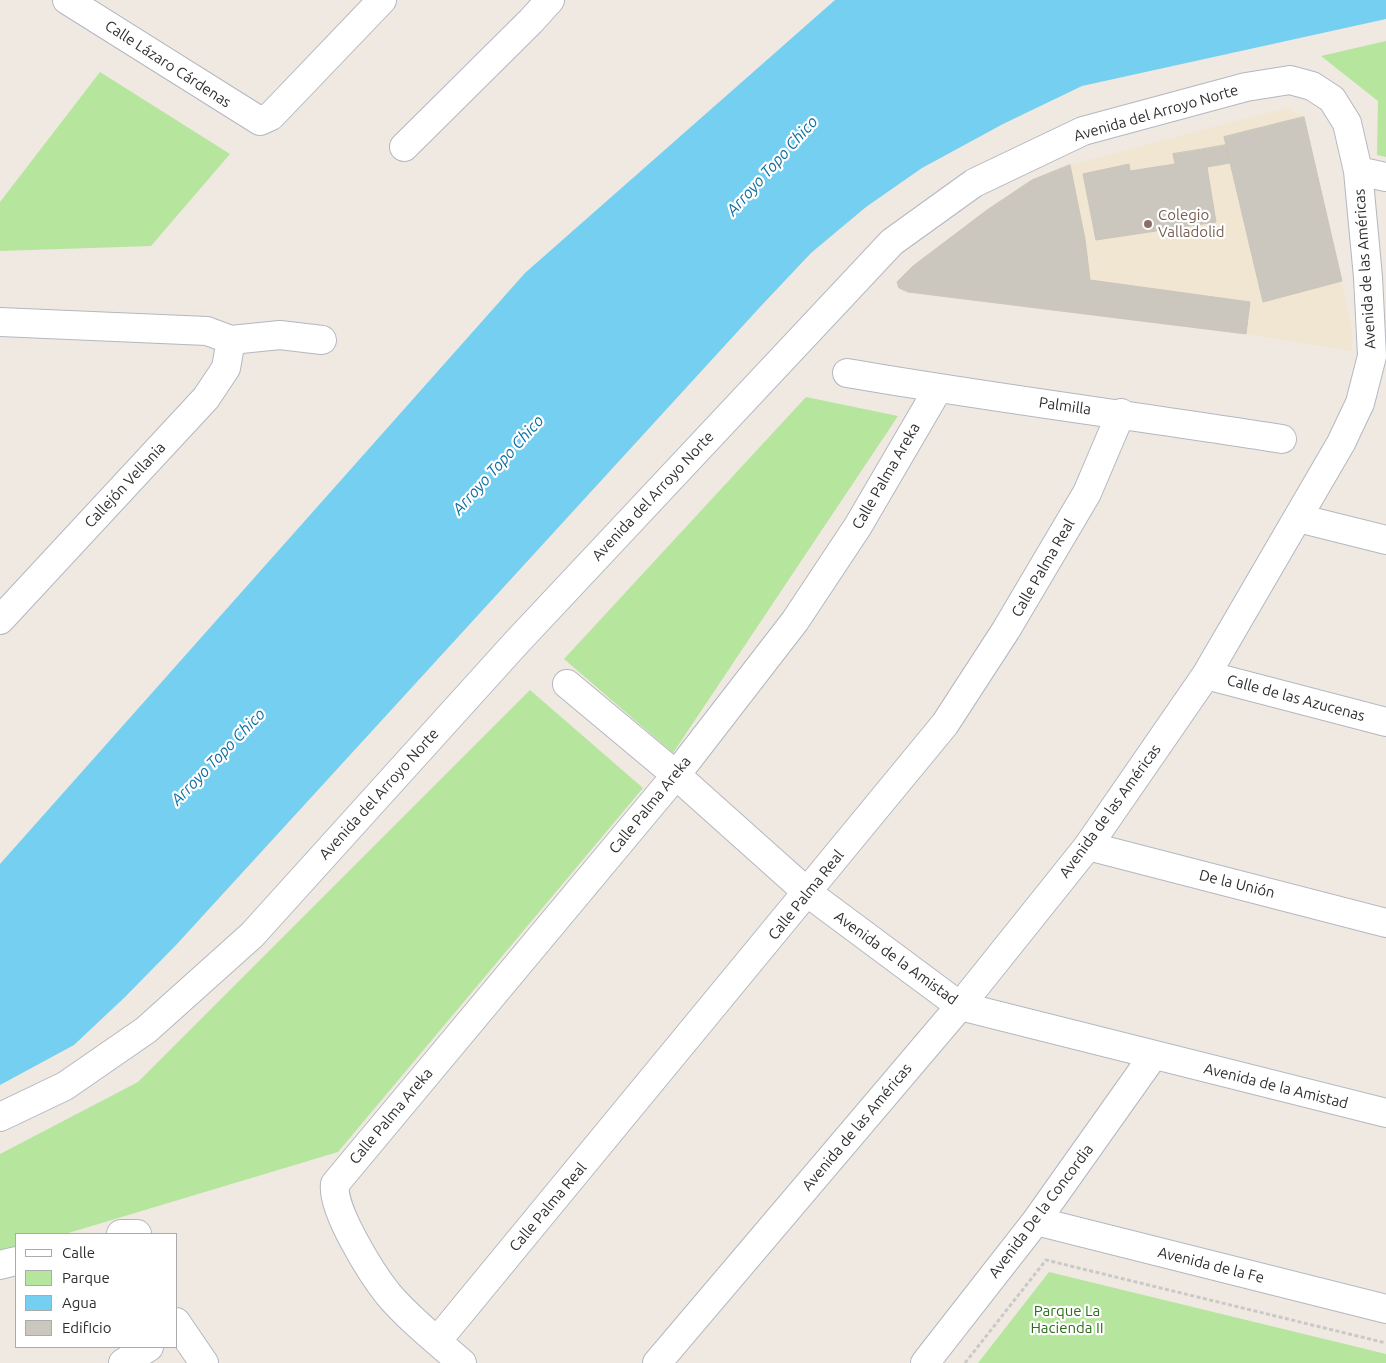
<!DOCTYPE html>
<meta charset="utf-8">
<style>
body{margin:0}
#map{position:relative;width:1386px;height:1363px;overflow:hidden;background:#efe9e1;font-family:Ubuntu,sans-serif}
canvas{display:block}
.legend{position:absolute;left:15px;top:1233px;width:162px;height:115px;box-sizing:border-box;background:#fff;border:1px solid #ababab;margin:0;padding:6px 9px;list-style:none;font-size:15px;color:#2e2e2e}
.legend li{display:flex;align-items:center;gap:10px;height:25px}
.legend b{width:25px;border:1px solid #ababab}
</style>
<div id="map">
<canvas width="1386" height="1363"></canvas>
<ul class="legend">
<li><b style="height:6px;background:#fff"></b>Calle</li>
<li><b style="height:14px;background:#b6e59e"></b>Parque</li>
<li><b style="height:14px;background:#75cff0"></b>Agua</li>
<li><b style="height:14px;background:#cbc7bf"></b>Edificio</li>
</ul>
</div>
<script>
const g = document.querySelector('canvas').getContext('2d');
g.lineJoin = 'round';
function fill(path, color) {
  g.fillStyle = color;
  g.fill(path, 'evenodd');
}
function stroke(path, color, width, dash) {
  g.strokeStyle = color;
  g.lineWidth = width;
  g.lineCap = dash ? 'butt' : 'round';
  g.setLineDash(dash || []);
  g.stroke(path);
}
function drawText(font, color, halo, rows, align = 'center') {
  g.font = font + ' Ubuntu,sans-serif';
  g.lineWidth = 4.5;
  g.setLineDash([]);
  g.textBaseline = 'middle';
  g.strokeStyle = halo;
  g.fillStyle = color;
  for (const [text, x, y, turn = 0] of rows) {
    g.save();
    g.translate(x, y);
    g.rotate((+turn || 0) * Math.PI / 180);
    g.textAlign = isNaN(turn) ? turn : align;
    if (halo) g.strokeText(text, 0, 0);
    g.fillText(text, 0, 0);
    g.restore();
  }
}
fill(new Path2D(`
 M 1286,108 L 1304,117 L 1352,328 L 1352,351 L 1209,328 L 908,292 L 899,288 L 897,282 L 913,266 L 987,210 L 1032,180 L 1070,165 Z`), '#f0e6d1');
fill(new Path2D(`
 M 1386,41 L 1386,157 L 1377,155 L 1378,101 L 1321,56 Z
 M 100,72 L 230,154 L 151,246 L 0,251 L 0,202 Z
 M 806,397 L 898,416 L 673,753 L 564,659 Z
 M 530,690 L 643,788 L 338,1152 L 65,1234 L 16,1234 L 16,1249 L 0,1254 L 0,1154 L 138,1082 Z
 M 1049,1272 L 1386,1354 L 1386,1363 L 978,1363 Z`), '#b6e59e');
fill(new Path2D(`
 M 835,0 L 1386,0 L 1386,19 L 1082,86 L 1003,124 L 922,168 L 866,207 L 811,253 L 761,306 L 177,944 L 125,997 L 74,1045 L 0,1085 L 0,864 L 525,273 Z`), '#75cff0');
const building = new Path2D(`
 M 1304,117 L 1342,281 L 1263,302 L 1224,137 Z
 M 1226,145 L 1230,163 L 1207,167 L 1204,149 Z
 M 1204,149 L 1216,222 L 1096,240 L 1083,174 L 1129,164 L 1130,171 L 1175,164 L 1173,154 Z
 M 1070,165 L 1085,239 L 1090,280 L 1250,302 L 1246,334 L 908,292 L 899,288 L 897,282 L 913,266 L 987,210 L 1032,180 Z`);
fill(building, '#cbc7bf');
stroke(building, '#cbc5ba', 1);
const minor = new Path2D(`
 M 67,0 L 260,121 L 271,116 L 382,0
 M 404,147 L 531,21 L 550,0
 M 1358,171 L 1386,177
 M 0,322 L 207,331 L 231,340 L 280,335 L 322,340
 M 847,373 C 992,398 1137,416 1282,439
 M 1298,518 L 1386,540
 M 0,620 L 206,398 L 226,368 L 231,340
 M 1206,675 L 1386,722
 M 567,684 L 676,775 L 808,893 L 960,1006 L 1386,1113
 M 1088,846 L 1386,923
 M 0,1117 L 65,1086 L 146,1030 L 252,935 L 516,643 L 892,242 L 974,183 L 1083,131 L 1246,87 L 1290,80 L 1312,86 L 1332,99 L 1347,123 L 1358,171 L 1368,277 L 1372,356 L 1360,403 L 1341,443 L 1206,675 L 1088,846 L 960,1006 L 657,1363
 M 1036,1221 L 1386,1309
 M 121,1234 L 137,1234
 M 0,1265 L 16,1261
 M 176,1322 L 204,1363
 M 437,1341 L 945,724 L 1006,630 L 1087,493 L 1121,413
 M 123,1363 L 149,1347
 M 462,1363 C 437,1341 409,1319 388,1294 C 372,1274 331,1209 335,1184 L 676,775 L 795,621 L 858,526 L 938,389
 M 925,1363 L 1036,1221 L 1153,1056`);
stroke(minor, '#b4b7c1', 30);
stroke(new Path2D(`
 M 965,1363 L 1046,1260 L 1386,1343`), '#c9c9c9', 3, [4, 2.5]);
stroke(minor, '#fff', 28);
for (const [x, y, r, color] of [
 [1148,224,5,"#8d6e63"]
]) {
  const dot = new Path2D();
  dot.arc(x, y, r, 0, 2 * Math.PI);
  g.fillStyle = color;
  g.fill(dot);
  stroke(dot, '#fff', 2);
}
drawText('15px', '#2e2e2e', '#fff', [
 ["Calle Lázaro Cárdenas",168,64,33],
 ["Avenida del Arroyo Norte",1156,113,-16],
 ["Avenida de las Américas",1365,269,-94],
 ["Palmilla",1065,406,8],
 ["Calle Palma Areka",886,476,-60],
 ["Callejón Vellania",125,485,-47],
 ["Avenida del Arroyo Norte",653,496,-47],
 ["Calle Palma Real",1043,568,-60],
 ["Calle de las Azucenas",1296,698,15],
 ["Avenida del Arroyo Norte",379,794,-48],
 ["Calle Palma Areka",650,805,-51],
 ["Avenida de las Américas",1110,811,-54],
 ["De la Unión",1237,884,14],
 ["Calle Palma Real",806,895,-51],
 ["Avenida de la Amistad",896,958,36],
 ["Avenida de la Amistad",1276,1086,14],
 ["Calle Palma Areka",391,1116,-50],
 ["Avenida de las Américas",857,1127,-50],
 ["Calle Palma Real",548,1207,-50],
 ["Avenida De la Concordia",1041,1211,-53],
 ["Avenida de la Fe",1211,1265,14]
]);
drawText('15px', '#785e54', '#fff', [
 ["Colegio",1158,215],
 ["Valladolid",1158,232]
], 'left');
drawText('15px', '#2c6e1b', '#fff', [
 ["Parque La",1067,1311],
 ["Hacienda II",1067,1328]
]);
drawText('italic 16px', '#0d6fa3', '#fff', [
 ["Arroyo Topo Chico",772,166,-48],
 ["Arroyo Topo Chico",498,465,-48],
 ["Arroyo Topo Chico",218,757,-46]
]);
</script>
